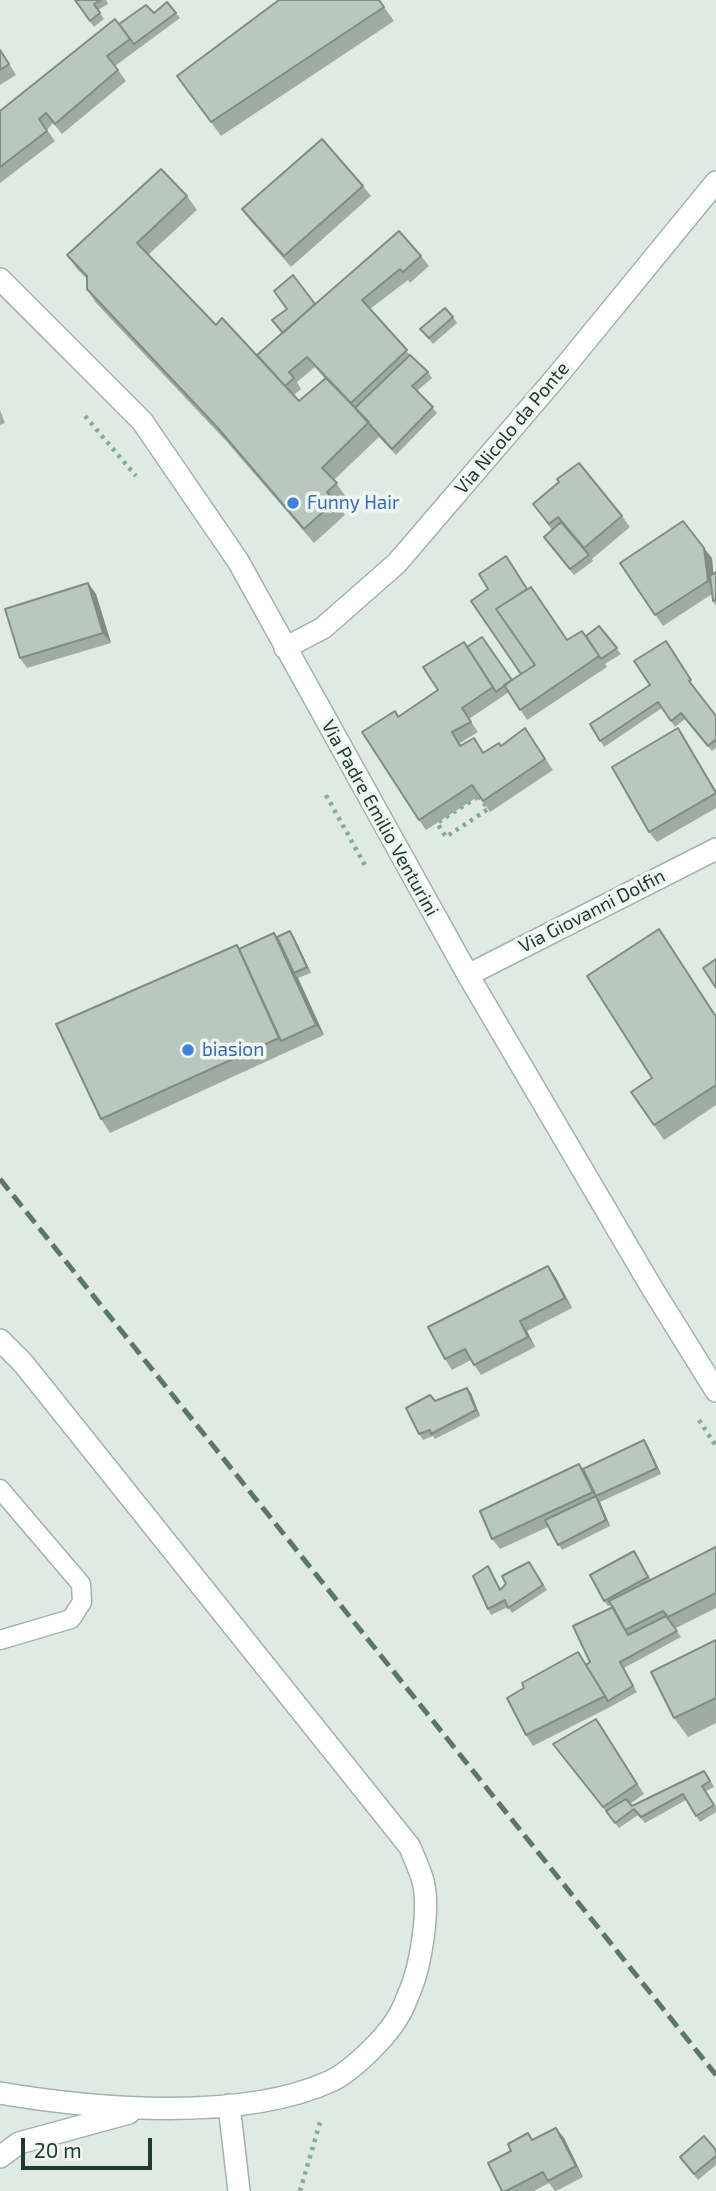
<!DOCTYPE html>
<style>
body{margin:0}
#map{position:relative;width:716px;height:2191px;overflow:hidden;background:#e0eae4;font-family:"Exo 2",sans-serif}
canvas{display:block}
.scale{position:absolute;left:21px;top:2138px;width:131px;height:32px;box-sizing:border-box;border:4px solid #213a30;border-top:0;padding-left:9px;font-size:21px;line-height:24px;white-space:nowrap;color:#213a30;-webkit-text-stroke:5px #f0f7f2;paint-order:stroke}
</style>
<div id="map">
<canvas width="716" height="2191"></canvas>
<div class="scale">20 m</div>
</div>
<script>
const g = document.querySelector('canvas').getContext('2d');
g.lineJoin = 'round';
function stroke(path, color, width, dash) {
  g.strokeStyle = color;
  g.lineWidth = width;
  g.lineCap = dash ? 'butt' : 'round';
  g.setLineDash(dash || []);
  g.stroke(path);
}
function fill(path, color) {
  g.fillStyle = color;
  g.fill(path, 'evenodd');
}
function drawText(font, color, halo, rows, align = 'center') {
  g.font = font + ' "Exo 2",sans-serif';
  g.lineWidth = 7;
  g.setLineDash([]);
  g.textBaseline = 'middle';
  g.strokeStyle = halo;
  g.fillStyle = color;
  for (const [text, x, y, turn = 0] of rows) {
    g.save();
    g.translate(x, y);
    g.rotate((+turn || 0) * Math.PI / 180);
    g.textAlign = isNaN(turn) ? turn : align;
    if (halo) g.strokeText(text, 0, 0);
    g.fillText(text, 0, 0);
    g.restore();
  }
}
const lane = new Path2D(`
 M 0,1489 L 81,1584 L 82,1602 L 71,1619 L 0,1640`);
const street = new Path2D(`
 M 0,279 L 142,421 L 238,561 L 468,975 L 652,1288 L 716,1391
 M 285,648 L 323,628 L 397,563 L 558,375 L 716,182
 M 468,975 L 716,849
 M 0,1340 L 23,1363 L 410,1847 C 414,1858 420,1870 423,1881 C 430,1908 421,1965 410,1991 C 406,1999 404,2008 399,2015 C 388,2036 352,2071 331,2081 C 242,2122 95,2109 0,2093
 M 229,2105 L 239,2191
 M 0,2157 L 19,2143 L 129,2113`);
stroke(lane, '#a3b2aa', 21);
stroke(street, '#a3b2aa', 24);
stroke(new Path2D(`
 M 85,416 L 136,476
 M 326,795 L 366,867
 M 479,796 L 488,809 L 446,837 L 437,823 Z
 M 699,1420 L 716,1446
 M 300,2191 L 321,2119`), '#80ad99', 4.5, [3.5, 5]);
stroke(lane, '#fff', 18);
stroke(street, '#fff', 21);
stroke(new Path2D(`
 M 0,1179 L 716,2075`), '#5b766b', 5, [14, 7]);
fill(new Path2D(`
 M 74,0 L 106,0 L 108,4 L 98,10 L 104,19 L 94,27 Z
 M 379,0 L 394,21 L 221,136 L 177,76 Z
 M 167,2 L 180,18 L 115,66 L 126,81 L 62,134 L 53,123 L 47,130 L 55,141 L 0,183 L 0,111 L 119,24 L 154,13 Z
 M 0,49 L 16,75 L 0,85 Z
 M 363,186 L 371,196 L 291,267 L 249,219 L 242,209 Z
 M 187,196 L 197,210 L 148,255 L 216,325 L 257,355 L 315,304 L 421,256 L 429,266 L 410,283 L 408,280 L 370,309 L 410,355 L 428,372 L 432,378 L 417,391 L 437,413 L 396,455 L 379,437 L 334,480 L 346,497 L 338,505 L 345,515 L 314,543 L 227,442 L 96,303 L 87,289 L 87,279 L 77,269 L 67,255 ZM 315,367 L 325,379 L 299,401 L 294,395 L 301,389 L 297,382 Z
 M 453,317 L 457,323 L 433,344 L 420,329 Z
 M 0,410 L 5,423 L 0,425 Z
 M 533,504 L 622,516 L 630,527 L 592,559 L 593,561 L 574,575 L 548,542 L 552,530 Z
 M 712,558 L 713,574 L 716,572 L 716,606 L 713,601 L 712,594 L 663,626 L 620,563 Z
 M 88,583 L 96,594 L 111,643 L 27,668 L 20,658 Z
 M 488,589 L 528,589 L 568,640 L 586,636 L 599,626 L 621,654 L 605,664 L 607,667 L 527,720 L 509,692 L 469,719 L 478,732 L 460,743 L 461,745 L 484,753 L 501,746 L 525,728 L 553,770 L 490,812 L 479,796 L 426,830 L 419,820 L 399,717 L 438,690 L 467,647 L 512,680 L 521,674 Z
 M 695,685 L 693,687 L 716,716 L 716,748 L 712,751 L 685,719 L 675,727 L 662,708 L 604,747 L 590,724 Z
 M 678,728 L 716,791 L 716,808 L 657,842 L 649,832 Z
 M 659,929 L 716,1015 L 716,1105 L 664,1140 L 631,1092 L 652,1078 Z
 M 290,931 L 294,937 L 311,973 L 298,978 L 324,1035 L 110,1133 L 101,1119 L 237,945 L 240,949 L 274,933 L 277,937 Z
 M 548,1266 L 555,1276 L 572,1308 L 527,1331 L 535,1347 L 481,1375 L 471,1360 L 452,1370 L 445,1359 Z
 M 471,1393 L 480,1416 L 435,1439 L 433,1436 L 423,1440 L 419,1434 L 435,1401 Z
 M 644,1440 L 648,1446 L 661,1474 L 600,1502 L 610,1526 L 562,1550 L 548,1527 L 500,1549 L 492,1539 L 579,1464 L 583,1469 Z
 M 716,1547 L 716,1608 L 676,1628 L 670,1622 L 681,1637 L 624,1668 L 637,1692 L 612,1706 L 533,1746 L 526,1735 L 587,1664 L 590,1662 L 613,1607 L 611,1605 L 608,1606 L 604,1601 L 634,1551 L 651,1580 Z
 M 529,1562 L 547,1590 L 512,1613 L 508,1607 L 491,1615 L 488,1609 L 488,1566 L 501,1590 Z
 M 716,1640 L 716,1723 L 688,1737 L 674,1718 Z
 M 603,1729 L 644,1794 L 630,1804 L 632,1806 L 708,1776 L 714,1787 L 706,1791 L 716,1807 L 716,1812 L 700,1822 L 686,1800 L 645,1823 L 638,1815 L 619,1828 L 553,1744 Z
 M 556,2128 L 564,2138 L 583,2177 L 556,2191 L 555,2191 L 549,2183 L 534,2191 L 502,2191 L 511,2151 L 528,2133 L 533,2140 Z
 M 716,2150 L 716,2165 L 698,2180 L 680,2157 Z`), '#9eaca4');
fill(new Path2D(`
 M 704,548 L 712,558 L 715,592 L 708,581 Z
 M 88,583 L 96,594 L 111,643 L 103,633 Z
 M 678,728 L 716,791 L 716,793 Z
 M 290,931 L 294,937 L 311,973 L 307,967 Z
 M 274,933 L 281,943 L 294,973 L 298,978 L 324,1035 L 316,1025 Z
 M 548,1266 L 555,1276 L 572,1308 L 565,1298 Z
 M 520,1321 L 527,1331 L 535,1347 L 528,1337 Z
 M 467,1388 L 471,1393 L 480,1416 L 476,1410 Z
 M 644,1440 L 648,1446 L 661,1474 L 657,1468 Z
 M 579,1464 L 587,1475 L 596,1496 L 600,1502 L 610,1526 L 606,1520 L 596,1497 Z
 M 556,2128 L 564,2138 L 583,2177 L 576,2166 Z`), '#818c86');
const building = new Path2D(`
 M 75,0 L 101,0 L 94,4 L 100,13 L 90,21 Z
 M 279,0 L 379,0 L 384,7 L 211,122 L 177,76 Z
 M 167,2 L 176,13 L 134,44 L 119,24 L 146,5 L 154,13 Z
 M 115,19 L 130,39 L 107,56 L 118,70 L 55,124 L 46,113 L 39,119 L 47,131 L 0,167 L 0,111 Z
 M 0,50 L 9,64 L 0,70 Z
 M 322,139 L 363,186 L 284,256 L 242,209 Z
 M 161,169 L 187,196 L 137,243 L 216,325 L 222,318 L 299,401 L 326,378 L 369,422 L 322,468 L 337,483 L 327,492 L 335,501 L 304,529 L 217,427 L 87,289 L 87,276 L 67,255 Z
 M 399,231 L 421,256 L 403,272 L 400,269 L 362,300 L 407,350 L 351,403 L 307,357 L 289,372 L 294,378 L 285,386 L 257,355 Z
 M 293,275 L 315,304 L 283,333 L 272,320 L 287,309 L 274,291 Z
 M 445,308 L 453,317 L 429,338 L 420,329 Z
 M 410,355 L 428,372 L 412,386 L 433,407 L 392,449 L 355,408 Z
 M 579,463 L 622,516 L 584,548 L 558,517 L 549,524 L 533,504 L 559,482 L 557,479 Z
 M 683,521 L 704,548 L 708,581 L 655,615 L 620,563 Z
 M 561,522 L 589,555 L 570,569 L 544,537 Z
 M 506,556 L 527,589 L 496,609 L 535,665 L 521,674 L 471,601 L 488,589 L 479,574 Z
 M 716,572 L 716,600 L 713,601 L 710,576 Z
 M 88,583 L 103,633 L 20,658 L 5,609 Z
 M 531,587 L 567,640 L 582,631 L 599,656 L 520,710 L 504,685 L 535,665 L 496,609 Z
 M 599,626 L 617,648 L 601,659 L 586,636 Z
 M 482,637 L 512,680 L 496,692 L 467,647 Z
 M 666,641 L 691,680 L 689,681 L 716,716 L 716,742 L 715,740 L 708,746 L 681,713 L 671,721 L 658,702 L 600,741 L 590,724 L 650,685 L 634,661 Z
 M 464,642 L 493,687 L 462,708 L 471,722 L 452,732 L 460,746 L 474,738 L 483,753 L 499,743 L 501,746 L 525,728 L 545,759 L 483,801 L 472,785 L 419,820 L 362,732 L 395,711 L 398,717 L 438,690 L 423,667 Z
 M 678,728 L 716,793 L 649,832 L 612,767 Z
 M 659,929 L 716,1017 L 716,1085 L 654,1125 L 631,1092 L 652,1078 L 587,976 Z
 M 290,931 L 307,967 L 294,973 L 277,937 Z
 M 274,933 L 316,1025 L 281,1041 L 239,949 Z
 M 237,945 L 279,1038 L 101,1119 L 56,1024 Z
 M 716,959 L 716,988 L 703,968 Z
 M 548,1266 L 565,1298 L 520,1321 L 528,1337 L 474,1365 L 465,1349 L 445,1359 L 428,1327 Z
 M 467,1388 L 476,1410 L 431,1434 L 430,1430 L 419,1434 L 406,1408 L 430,1395 L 435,1401 Z
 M 644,1440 L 657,1468 L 596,1496 L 606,1520 L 558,1545 L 545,1520 L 596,1496 L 583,1469 Z
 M 579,1464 L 593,1492 L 492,1539 L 480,1511 Z
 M 716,1547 L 716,1593 L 668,1617 L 663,1611 L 625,1630 L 609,1601 Z
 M 634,1551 L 648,1577 L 604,1601 L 590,1575 Z
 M 529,1562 L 543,1585 L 508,1608 L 505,1600 L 488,1609 L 473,1576 L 488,1566 L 500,1590 L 506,1584 L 502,1576 Z
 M 613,1607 L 628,1635 L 666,1616 L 677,1631 L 620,1662 L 633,1686 L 608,1701 L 586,1665 L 590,1662 L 573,1626 Z
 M 716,1640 L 716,1698 L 674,1718 L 651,1672 Z
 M 578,1652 L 605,1696 L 526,1735 L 507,1698 L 524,1688 L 522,1683 Z
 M 596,1719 L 637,1784 L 603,1807 L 553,1744 Z
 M 704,1771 L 710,1781 L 702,1786 L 714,1805 L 696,1816 L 683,1794 L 641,1817 L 634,1809 L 615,1823 L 606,1811 L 626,1799 L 632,1806 Z
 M 556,2128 L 576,2166 L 548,2181 L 543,2172 L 506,2191 L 502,2191 L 488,2163 L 511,2151 L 508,2144 L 528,2133 L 532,2140 Z
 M 704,2136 L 716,2150 L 716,2156 L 694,2174 L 680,2157 Z`);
fill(building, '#b8c8bf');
stroke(building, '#818c86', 2);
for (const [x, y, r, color] of [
 [293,503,7,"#3f7fe0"],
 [188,1050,7,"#3f7fe0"]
]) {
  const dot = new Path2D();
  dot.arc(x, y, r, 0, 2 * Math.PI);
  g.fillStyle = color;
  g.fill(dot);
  stroke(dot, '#f0f7f2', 2.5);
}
drawText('19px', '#213a30', '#f0f7f2', [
 ["Via Nicolo da Ponte",512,428,-50],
 ["Via Padre Emilio Venturini",380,818,61],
 ["Via Giovanni Dolfin",592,911,-27]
]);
drawText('19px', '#366cbe', '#f0f7f2', [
 ["Funny Hair",307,503],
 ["biasion",202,1050]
], 'left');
</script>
